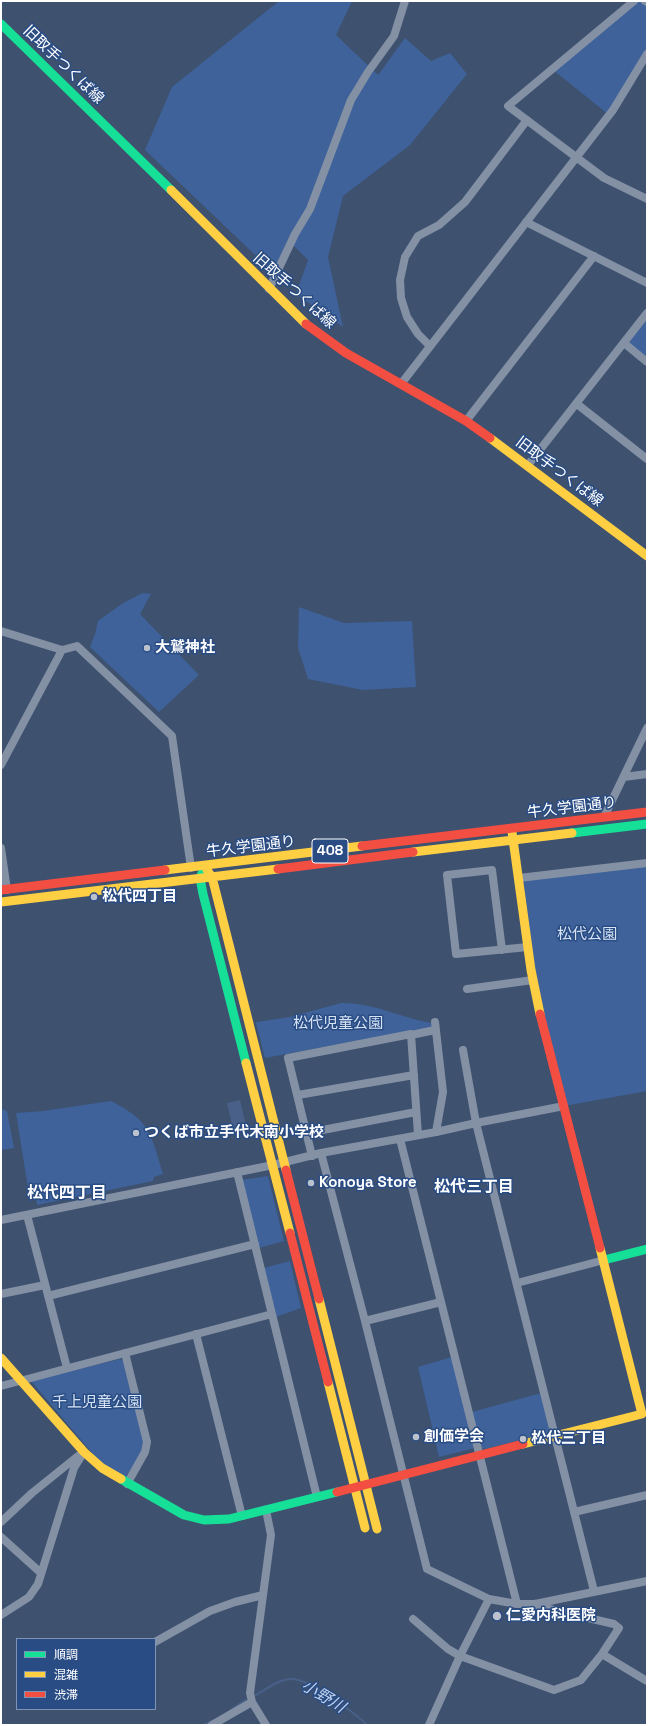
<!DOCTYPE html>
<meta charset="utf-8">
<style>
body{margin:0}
#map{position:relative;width:648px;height:1726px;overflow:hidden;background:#3e516f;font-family:"Space Grotesk","Noto Sans JP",sans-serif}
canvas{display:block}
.frame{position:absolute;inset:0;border:2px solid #fff;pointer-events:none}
.legend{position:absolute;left:16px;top:1638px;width:140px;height:72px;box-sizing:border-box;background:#294c84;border:1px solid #7f94b5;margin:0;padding:5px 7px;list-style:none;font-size:12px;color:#fff}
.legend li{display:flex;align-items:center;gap:8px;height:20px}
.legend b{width:20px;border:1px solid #7f94b5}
</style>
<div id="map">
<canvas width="648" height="1726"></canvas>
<div class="frame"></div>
<ul class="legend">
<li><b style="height:5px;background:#16e098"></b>順調</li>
<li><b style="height:5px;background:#ffcf43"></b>混雑</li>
<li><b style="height:5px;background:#f24e42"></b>渋滞</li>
</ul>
</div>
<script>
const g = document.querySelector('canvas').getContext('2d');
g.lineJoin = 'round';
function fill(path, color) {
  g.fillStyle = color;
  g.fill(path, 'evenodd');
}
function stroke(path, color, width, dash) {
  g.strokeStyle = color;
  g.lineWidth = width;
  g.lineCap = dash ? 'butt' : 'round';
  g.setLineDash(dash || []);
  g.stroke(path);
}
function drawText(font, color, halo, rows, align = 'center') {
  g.font = font + ' "Space Grotesk","Noto Sans JP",sans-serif';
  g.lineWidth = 3;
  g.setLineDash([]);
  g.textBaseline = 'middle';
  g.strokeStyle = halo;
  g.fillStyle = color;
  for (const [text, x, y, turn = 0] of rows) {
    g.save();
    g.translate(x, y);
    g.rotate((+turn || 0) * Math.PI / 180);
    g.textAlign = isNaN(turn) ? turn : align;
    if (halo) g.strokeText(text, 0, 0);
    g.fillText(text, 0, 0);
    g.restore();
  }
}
fill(new Path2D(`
 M 279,1 L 352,1 L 336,35 L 378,75 L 405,38 L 431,61 L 450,53 L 467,74 L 410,145 L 343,196 L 328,257 L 343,327 L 296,294 L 308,260 L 291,243 L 272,271 L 145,150 L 172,87 Z
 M 634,1 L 647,2 L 647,54 L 609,115 L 552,69 Z
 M 647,313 L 647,362 L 624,343 Z
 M 143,593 L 151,594 L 140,614 L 199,675 L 159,712 L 90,647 L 95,634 L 98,621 L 123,603 Z
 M 299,607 L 344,623 L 412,621 L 416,687 L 363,690 L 308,679 L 298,648 Z
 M 647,863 L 647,1091 L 564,1106 L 538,1006 L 519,878 Z
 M 341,1003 C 372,1002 401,1018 432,1023 L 433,1029 L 414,1032 L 414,1030 L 265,1058 L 256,1023 L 257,1022 L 290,1017 Z
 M 111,1101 C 122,1107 136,1114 144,1125 C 154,1138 158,1159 163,1174 L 154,1177 L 153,1181 L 37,1205 L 36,1199 L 30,1201 L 16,1113 L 43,1111 Z
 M 1,1109 L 7,1111 L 14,1148 L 1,1150 Z
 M 268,1176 L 284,1241 L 259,1248 L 241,1180 Z
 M 290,1261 L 301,1308 L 276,1317 L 264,1268 Z
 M 452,1357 L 475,1448 L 439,1457 L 418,1367 Z
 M 120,1359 L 123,1361 L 144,1443 L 141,1455 L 125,1478 L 99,1461 L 31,1381 Z
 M 541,1393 L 549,1429 L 548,1433 L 485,1449 L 481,1448 L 472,1412 Z`), '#3e6299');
fill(new Path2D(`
 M 240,1100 L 246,1126 L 233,1129 L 227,1103 Z`), '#496188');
stroke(new Path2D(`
 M 256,1695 C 267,1689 278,1679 292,1679 C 309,1679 355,1713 367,1725
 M 228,1712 L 245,1700
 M 203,1725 L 212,1721`), '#496188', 2);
stroke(new Path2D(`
 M 634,1 L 508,106 L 604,178 L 647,199
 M 645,1 L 647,2
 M 526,222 L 647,283
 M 269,289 L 295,234 L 310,209 L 351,100 L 368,72 L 394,36 L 405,1
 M 624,343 L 647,362
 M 430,346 L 418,334 L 407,317 L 401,298 L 400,280 L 405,257 L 418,236 L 439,225 L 465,202 L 527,120
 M 401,384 L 613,110 L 647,54
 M 577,404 L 647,459
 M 466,421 L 594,256
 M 528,465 L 647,313
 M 1,631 L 62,650 L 77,646 L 172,736 L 191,868
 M 1,765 L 62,650
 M 624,777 L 647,774
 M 604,817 L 647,728
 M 1,848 L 7,890
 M 519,878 L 647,863
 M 502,950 L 492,870 L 447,875 L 456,954 L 528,947
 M 467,989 L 533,980
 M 435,1022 L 443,1092 L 436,1132
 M 411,1035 L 435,1030
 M 463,1050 L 476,1123 L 594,1591
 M 298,1095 L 414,1075
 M 307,1133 L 416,1112
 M 400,1139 L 517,1604
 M 321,1153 L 365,1321 L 427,1569 L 489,1599 L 517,1604 L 535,1604 L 647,1581
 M 312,1156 L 288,1058 L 411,1034 L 418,1135
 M 237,1172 L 317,1497
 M 27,1215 L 67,1368
 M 1,1220 L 273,1165 L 321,1153 L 436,1132 L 476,1123 L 564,1106
 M 517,1283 L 604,1260
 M 1,1294 L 45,1285
 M 48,1296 L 255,1244
 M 365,1321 L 441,1302
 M 196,1334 L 242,1516
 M 125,1353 L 147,1442 L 145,1452 L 127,1484
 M 1,1386 L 272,1314
 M 574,1512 L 647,1495
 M 1,1522 L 32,1493 L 78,1456
 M 1,1537 L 41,1573
 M 1,1615 L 29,1597 L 38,1584 L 74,1468 L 84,1452
 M 413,1619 L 448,1649 L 460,1656 L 554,1690 L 581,1680 L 602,1654 L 619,1628 L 614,1624 L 549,1609 L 539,1607 L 535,1604
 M 155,1642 L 210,1611 L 235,1602 L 263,1595
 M 602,1654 L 647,1681
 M 212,1725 L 252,1702
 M 266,1725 L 252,1702 L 250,1693 L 271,1535 L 266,1510
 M 429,1725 L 460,1656 L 489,1599`), '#8491a5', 8);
stroke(new Path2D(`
 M 1,24 L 171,190
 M 572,833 L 647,824
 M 203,871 L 200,878 L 203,894 L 246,1063
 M 604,1260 L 647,1249
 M 121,1479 L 184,1515 L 204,1520 L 229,1519 L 337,1492`), '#16e098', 9);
stroke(new Path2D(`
 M 171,190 L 306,324
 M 490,438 L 647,556
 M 512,832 L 531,970 L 540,1014
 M 413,852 L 572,833
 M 165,870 L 362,846
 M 207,870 L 212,877 L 286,1170
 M 1,902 L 278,869
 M 246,1063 L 290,1233
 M 319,1299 L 377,1529
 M 1,1358 L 84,1452 L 102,1468 L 121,1479
 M 328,1382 L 365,1528
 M 523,1444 L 642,1414 L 600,1248`), '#ffcf43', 9);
stroke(new Path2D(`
 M 306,324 L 346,353 L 466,421 L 490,438
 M 362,846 L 647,812
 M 278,869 L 413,852
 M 1,890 L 165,870
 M 540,1014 L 600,1248
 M 286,1170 L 319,1299
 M 290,1233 L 328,1382
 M 337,1492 L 523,1444`), '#f24e42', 9);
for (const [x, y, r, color] of [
 [147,648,4,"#bbc2cd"],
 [94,897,4,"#bbc2cd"],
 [136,1133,4,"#bbc2cd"],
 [311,1183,4,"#bbc2cd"],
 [416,1437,4,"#bbc2cd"],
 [523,1439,4,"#bbc2cd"],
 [497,1616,5,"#bbc2cd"]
]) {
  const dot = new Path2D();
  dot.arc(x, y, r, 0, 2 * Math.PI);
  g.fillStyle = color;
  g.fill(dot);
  stroke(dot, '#294c84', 1.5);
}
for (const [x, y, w] of [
 [330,851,36]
]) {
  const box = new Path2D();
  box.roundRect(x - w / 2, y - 12, w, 24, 3);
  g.fillStyle = '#294c84';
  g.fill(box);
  stroke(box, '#fff', 1);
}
drawText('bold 14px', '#fff', null, [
 ["408",330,851]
]);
drawText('15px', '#fff', '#294c84', [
 ["旧取手つくば線",63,65,44],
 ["旧取手つくば線",294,291,42],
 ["旧取手つくば線",559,472,37],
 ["牛久学園通り",572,808,-7],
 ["牛久学園通り",251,847,-7]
]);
drawText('bold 15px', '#fff', '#294c84', [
 ["大鷲神社",155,648],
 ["松代四丁目",102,897],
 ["つくば市立手代木南小学校",144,1133],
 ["Konoya Store",319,1183],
 ["創価学会",424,1437],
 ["松代三丁目",531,1439],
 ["仁愛内科医院",506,1616]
], 'left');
drawText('15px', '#d6e3f5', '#294c84', [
 ["松代公園",587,935],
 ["松代児童公園",338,1024],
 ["千上児童公園",97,1403]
]);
drawText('bold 16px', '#fff', '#294c84', [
 ["松代三丁目",474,1188],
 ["松代四丁目",67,1194]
]);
drawText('italic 16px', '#bfd2ee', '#294c84', [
 ["小野川",323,1697,31]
]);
</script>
